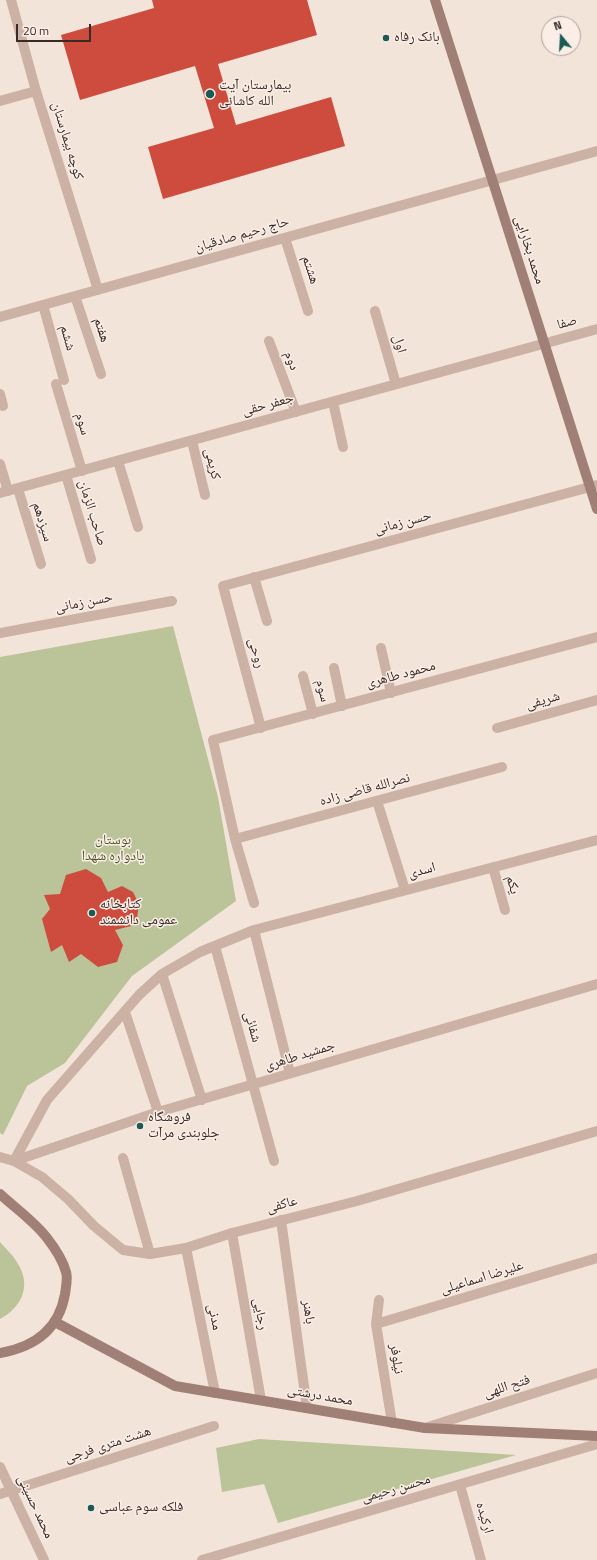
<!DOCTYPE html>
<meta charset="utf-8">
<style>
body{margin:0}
#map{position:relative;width:597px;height:1560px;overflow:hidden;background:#f3e4da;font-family:"Titillium Web",sans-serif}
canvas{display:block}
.north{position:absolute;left:541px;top:16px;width:40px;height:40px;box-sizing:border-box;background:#faeee6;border:1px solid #aca09a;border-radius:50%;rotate:342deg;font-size:11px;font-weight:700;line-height:16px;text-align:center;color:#372a27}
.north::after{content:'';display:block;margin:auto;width:14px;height:18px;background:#1a5b56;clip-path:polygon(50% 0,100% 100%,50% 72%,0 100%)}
.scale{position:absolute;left:16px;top:24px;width:75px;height:18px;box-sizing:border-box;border:2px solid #372a27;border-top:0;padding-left:5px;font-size:12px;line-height:14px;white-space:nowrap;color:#372a27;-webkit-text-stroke:3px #faeee6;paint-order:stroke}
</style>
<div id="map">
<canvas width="597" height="1560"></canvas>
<div class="north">N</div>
<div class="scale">20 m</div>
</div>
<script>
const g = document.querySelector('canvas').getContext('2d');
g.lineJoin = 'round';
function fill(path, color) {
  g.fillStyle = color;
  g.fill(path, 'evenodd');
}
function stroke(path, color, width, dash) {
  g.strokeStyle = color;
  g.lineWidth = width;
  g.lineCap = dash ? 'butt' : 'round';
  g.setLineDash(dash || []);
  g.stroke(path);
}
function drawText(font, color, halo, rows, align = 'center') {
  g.font = font + ' "Titillium Web","Noto Naskh Arabic",sans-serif';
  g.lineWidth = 3;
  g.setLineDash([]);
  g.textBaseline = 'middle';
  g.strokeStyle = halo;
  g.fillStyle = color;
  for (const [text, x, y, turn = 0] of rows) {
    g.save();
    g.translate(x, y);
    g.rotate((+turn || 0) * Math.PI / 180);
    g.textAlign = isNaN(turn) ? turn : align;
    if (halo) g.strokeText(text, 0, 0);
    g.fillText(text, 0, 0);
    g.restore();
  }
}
fill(new Path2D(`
 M 173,626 L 218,797 L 236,901 L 132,976 L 65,1063 L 27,1086 L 3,1135 L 0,1133 L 0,657 Z
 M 0,1242 C 6,1249 14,1256 18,1264 C 32,1286 21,1308 0,1319 Z
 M 259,1439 L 516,1455 L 278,1523 L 264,1484 L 222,1492 L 216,1448 Z`), '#bbc399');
fill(new Path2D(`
 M 152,0 L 307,0 L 317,35 L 218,64 L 236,125 L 331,97 L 345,146 L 163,199 L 148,147 L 214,128 L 195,66 L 80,100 L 61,35 L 154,8 Z
 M 86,869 L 101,878 L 108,892 L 122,886 L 133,892 L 139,904 L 137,918 L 131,926 L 115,930 L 123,945 L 117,962 L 98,967 L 81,954 L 69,962 L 62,945 L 51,952 L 42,919 L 50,909 L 44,895 L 60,894 L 66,875 Z`), '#cd4c3d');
stroke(new Path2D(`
 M 232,1233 L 261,1400
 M 186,1248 L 215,1393`), '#ccb1a5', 10);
stroke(new Path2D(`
 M 11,0 L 36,91 L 98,290
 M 0,101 L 36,91
 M 285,238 L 308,311
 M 75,296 L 101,374
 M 43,305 L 64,380
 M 375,311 L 396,384
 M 0,317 L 597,151
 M 269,341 L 296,412
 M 56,384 L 82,471
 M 0,394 L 3,406
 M 333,402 L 343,447
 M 192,441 L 205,495
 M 118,461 L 138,527
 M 0,464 L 8,491
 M 66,475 L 91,559
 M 18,489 L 41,564
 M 0,493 L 597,329
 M 254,577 L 267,621
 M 0,633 L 172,601
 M 381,648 L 391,693
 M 334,668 L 342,706
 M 303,676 L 313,714
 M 261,728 L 223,586 L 597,485
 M 497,728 L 597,700
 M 377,801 L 405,890
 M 235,839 L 502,767
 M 493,867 L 505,910
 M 254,903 L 235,839 L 213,740 L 597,637
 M 254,930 L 290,1073
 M 215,946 L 274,1161
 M 162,974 L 202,1100
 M 125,1012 L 158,1112
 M 123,1158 L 150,1254
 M 14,1161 L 47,1100 L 139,995 L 162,974 L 200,952 L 254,930 L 597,840
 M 14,1161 L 158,1112 L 597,984
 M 281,1220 L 307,1408
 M 379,1300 L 376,1324 L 392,1423
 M 376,1324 L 597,1258
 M 425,1428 L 597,1373
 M 460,1485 L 481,1560
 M 0,1494 L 214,1426
 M 202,1560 L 597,1444`), '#ccb1a5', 10);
stroke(new Path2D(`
 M 0,1157 L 14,1161 L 42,1177 L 68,1199 L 94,1226 L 123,1250 L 150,1254 L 186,1248 L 232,1233 L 357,1201 L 597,1131
 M 0,1467 L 44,1560`), '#ccb1a5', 10);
stroke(new Path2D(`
 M 435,0 L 597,509
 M 0,1194 C 15,1208 34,1221 47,1238 C 54,1247 63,1261 66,1272 C 68,1278 66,1287 65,1294 C 59,1329 35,1347 0,1353
 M 55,1322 L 175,1386 L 425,1428 L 597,1436`), '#a07f76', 10);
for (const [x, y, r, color] of [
 [386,38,4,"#1a5b56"],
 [210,94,5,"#1a5b56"],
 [92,913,4,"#1a5b56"],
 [140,1126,4,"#1a5b56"],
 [91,1508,4,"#1a5b56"]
]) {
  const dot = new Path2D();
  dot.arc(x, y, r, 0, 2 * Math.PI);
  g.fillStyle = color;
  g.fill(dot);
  stroke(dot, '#faeee6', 1.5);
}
drawText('14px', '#372a27', '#faeee6', [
 ["بانک رفاه",394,38],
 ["بیمارستان آیت",219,86],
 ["الله کاشانی",219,102],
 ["کتابخانه",100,905],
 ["عمومی دانشمند",100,921],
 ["فروشگاه",148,1118],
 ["جلوبندی مرآت",148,1134],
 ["فلکه سوم عباسی",99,1508]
], 'left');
drawText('14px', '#372a27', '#faeee6', [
 ["کوچه بیمارستان",67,141,73],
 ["حاج رحیم صادقیان",242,235,-16],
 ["محمد بخارایی",529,250,72],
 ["هشتم",310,270,72],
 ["صفا",567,323,-15],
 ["هفتم",101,330,72],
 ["ششم",67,338,74],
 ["اول",399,344,74],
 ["دوم",291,361,69],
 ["جعفر حقی",268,405,-15],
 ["سوم",82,424,73],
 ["کریمی",212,464,77],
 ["صاحب الزمان",92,513,73],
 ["سیزدهم",42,522,73],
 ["حسن زمانی",403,523,-15],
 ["حسن زمانی",84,603,-11],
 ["روحی",256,653,75],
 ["محمود طاهری",401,675,-15],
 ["سوم",322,691,76],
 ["شریفی",543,701,-16],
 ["نصرالله قاضی زاده",365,790,-15],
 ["اسدی",422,871,-15],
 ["یکم",512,885,74],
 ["شفائی",252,1027,74],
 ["جمشید طاهری",300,1056,-17],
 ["عاکفی",282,1205,-15],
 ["علیرضا اسماعیلی",482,1278,-17],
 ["باهنر",308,1312,82],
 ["رجایی",260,1314,80],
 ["مدنی",214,1317,79],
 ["نیلوفر",396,1359,81],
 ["فتح اللهی",507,1387,-18],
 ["محمد درشتی",320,1396,10],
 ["هشت متری فرجی",108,1445,-18],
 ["محسن رحیمی",396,1489,-16],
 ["محمد حسینی",35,1507,65],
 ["ارکیده",484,1518,74]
]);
drawText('14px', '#4d5729', '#faeee6', [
 ["بوستان",113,841],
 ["یادواره شهدا",113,857]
]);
</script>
